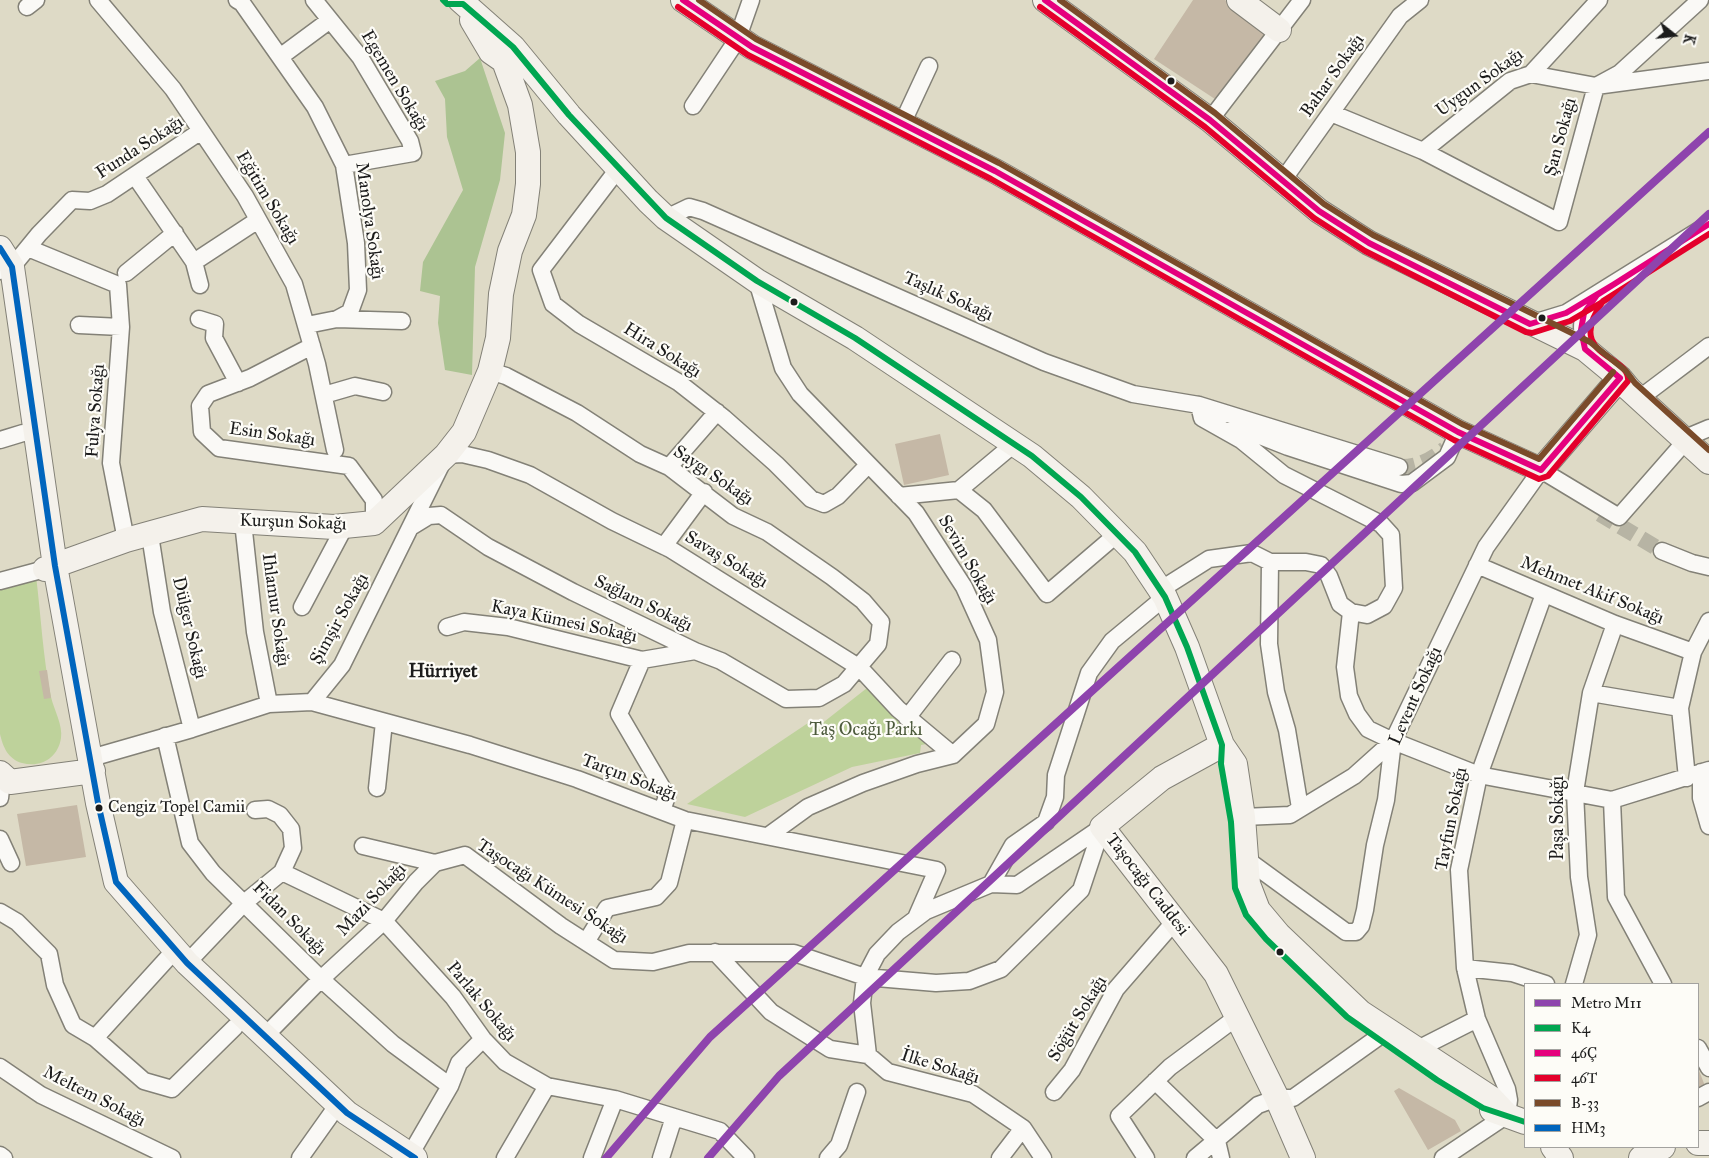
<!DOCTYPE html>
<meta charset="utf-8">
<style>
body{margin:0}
#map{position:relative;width:1709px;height:1158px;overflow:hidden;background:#dedac6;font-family:"IM FELL Great Primer",serif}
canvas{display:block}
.legend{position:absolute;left:1524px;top:983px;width:175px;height:165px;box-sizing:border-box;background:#fdfcf7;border:1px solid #a3a29f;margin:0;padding:6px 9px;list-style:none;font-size:15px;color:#1c1c1c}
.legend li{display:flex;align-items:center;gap:10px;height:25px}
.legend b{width:25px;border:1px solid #a3a29f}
.north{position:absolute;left:1649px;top:10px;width:50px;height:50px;-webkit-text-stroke:4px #fdfcf7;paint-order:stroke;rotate:106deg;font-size:14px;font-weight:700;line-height:20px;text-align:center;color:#1c1c1c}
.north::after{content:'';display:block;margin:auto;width:18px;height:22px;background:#1c1c1c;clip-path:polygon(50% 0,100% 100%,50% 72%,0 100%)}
</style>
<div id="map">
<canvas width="1709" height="1158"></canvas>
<ul class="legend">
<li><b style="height:6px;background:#8e44ad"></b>Metro M11</li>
<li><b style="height:6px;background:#00a651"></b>K4</li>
<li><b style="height:6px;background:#e5007d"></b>46Ç</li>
<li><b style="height:6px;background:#e4002b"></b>46T</li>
<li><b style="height:6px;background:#7a4b2a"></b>B-33</li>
<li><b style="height:6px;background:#0065bd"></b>HM3</li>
</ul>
<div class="north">K</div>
</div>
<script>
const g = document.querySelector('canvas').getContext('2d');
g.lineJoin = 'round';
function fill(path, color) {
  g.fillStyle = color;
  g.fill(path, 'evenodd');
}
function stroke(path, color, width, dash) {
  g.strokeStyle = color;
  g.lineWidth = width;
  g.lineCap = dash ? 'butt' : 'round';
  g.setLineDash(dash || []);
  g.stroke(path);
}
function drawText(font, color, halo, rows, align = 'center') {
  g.font = font + ' "IM FELL Great Primer",serif';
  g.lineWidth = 4.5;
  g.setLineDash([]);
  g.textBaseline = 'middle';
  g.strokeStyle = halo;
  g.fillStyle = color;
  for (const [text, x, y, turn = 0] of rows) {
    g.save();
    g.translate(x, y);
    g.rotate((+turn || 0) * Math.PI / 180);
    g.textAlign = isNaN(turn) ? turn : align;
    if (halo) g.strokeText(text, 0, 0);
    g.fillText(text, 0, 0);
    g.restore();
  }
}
fill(new Path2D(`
 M 36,576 C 41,616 43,658 51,697 C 54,710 63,725 61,738 C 58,758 41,768 22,763 C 8,759 3,747 0,734 L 0,585 Z
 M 867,688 L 932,743 L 921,745 L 920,753 L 852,767 L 745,817 L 687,804 L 811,721 L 820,725 Z`), '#bed29b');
fill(new Path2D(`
 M 480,58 L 505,133 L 500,180 L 475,267 L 472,375 L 445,370 L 438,323 L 440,296 L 420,291 L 423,262 L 463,190 L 447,137 L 445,99 L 435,81 L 465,71 Z`), '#acc392');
fill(new Path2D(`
 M 1193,0 L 1225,0 L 1267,33 L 1218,101 L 1154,59 Z
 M 940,434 L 949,475 L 904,485 L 895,444 Z
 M 47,670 L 51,698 L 44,699 L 39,671 Z
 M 77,805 L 86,857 L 26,866 L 17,814 Z
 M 1698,1068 L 1705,1086 L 1698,1089 Z
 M 1399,1088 L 1455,1120 L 1461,1131 L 1428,1150 L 1394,1091 Z`), '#c5b8a6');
stroke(new Path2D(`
 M 1399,467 C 1417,468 1431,460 1445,449
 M 1600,514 L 1662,551`), '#b7b4a4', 16, [16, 8]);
const street = new Path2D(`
 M 98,0 L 173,89 L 245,196 L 294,284 L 317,364 L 335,450
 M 237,0 L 242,3 L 315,107 L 344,165 L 356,243 L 358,290 L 350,312 L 337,319 L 307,325
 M 314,0 L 360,57 L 410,141 L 413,153 L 344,165
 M 27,7 L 36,0
 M 280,57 L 330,20
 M 1531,74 L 1596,86 L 1620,73 L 1700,0
 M 693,106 L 737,40 L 751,0
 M 1331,113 L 1423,151 L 1559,222 L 1596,86 L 1709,71
 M 1210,120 L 1302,0
 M 902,124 L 929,66
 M 1423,151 L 1510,81 L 1531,74 L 1599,0
 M 618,169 L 541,270 L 553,304 L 579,324 L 678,382 L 724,418 L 776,464 L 811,499 L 824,504 L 838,496 L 868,465
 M 135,176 L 194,262
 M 1283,180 L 1400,16 L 1420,0
 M 666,218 L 689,207 L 703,211 L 1044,362 L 1133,394 L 1199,405 L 1399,467
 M 28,248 L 118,285 L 121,327 L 111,463 L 126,540
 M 0,271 L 12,267 L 39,234 L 72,200 L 90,201 L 107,194 L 201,131
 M 126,273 L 175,233
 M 757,281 L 783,368 L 800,394 L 916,513 L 964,587 L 988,640 L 995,692 L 986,724 L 953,755 L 917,764 L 863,783 L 808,807 L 768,836
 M 200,285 L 194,262 L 258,220
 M 199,319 L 215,324 L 214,338 L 238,383
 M 337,319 L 402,321
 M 1530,324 L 1566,313 L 1709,224
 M 79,325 L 121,327
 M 312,346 L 250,378 L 208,394 L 200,406 L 202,432 L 219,448 L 349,466 L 374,500 L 374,523
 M 1585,349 C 1580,326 1580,318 1594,299
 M 324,395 L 355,386 L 383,392
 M 1644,395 L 1709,346
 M 1235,426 L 1288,447 L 1401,484 L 1412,483 L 1447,457 L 1458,432
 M 0,440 L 23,433
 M 669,467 L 717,412
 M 959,490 L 984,510 L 1047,594 L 1116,535
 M 959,490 L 1014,444
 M 899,496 L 959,490
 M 243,522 L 255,632 L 269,704
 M 411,527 L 429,516 L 441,515 L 488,547 L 573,592 L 695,651 L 721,661 L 786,699 L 819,698 L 844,684 L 878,644 L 881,622 L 863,601 L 832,577 L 767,532 L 733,516 L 669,467 L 640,454 L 577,413 L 506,376 L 490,371
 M 150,535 L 162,612 L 192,729
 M 664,546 L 704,492
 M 1662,551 L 1692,563 L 1709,567
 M 1270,562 L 1269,644 L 1276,692 L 1287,730 L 1300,808
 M 1477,565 L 1615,624 L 1693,652
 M 0,581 L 45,569
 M 1160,590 L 1209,559 L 1252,553 L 1270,562 L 1306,562 L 1321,565 L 1329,576 L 1340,604 L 1351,612 L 1367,615 L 1384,606 L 1394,588 L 1391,535 L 1381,524 L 1284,475 L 1241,440 L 1202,418 L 1199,405
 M 302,607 L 345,526
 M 1351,612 L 1345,667 L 1349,696 L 1357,714 L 1368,729 L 1393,741 L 1479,775 L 1612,800 L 1709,770
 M 447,627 L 464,622 L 508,627 L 642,660
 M 1591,693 L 1680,708
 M 312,702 L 342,665 L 446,455 L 462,454 L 488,460 L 530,475 L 612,521 L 670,549 L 860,668 L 898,709 L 953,755
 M 907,718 L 952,660
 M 165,736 L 190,843 L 213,873 L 321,979 L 393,1044 L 450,1086
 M 91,758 L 192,729 L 269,704 L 312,702 L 470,745 L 577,779 L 685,820 L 937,870 L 916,918
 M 1701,772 L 1701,798 L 1709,826
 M 1687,778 L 1680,708 L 1693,652 L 1709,621
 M 377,788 L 384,722
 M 0,798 L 1,789 L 10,782
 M 1612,800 L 1616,897 L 1663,984
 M 662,811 L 667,796 L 619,714 L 642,660 L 695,651
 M 1243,817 L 1290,815 L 1354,776 L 1393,741
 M 0,839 L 11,863
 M 363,846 L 435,863 L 465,855 L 561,926 L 614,960 L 653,962 L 689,953 L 794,953 L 865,977 L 936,983 L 969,981 L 1001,969 L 1081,890 L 1102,827
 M 1246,859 L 1346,932 L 1356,932 L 1361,926 L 1365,910 L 1375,845 L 1386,800 L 1393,741 L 1486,547 L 1541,470 L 1619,517 L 1690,436 L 1709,428
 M 282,872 L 384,921 L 453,997 L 483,1039 L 505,1062 L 547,1086 L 615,1099 L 720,1131 L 746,1158
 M 991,884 L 1013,845 L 1046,822 L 1055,797 L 1056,775 L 1089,673 L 1112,641 L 1165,597
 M 0,912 L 17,922 L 49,954 L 55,985 L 73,1025 L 95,1038 L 144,1081 L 172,1089 L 235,1027
 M 586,942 L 607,908 L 656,897 L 669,883 L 685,820
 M 715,952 L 771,1012 L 830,1049 L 868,1055 L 888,1072 L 973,1094 L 1023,1128 L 1043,1158
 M 187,963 L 244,903 L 282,872 L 293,848 L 291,829 L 280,815 L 268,809 L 255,810
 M 1465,968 L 1512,973 L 1546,984
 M 1574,984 L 1588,935 L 1579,877 L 1575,792 L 1591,693 L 1615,624
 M 265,1036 L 321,979 L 384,921 L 416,882 L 435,863
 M 95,1038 L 175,950
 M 1698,1048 L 1709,1068
 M 1416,1050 L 1477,1019
 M 868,1055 L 862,1003 L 865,977 L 877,954 L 898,932 L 926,911 L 991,884 L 1017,885 L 1102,827
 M 0,1067 L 41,1095 L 172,1158
 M 1155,1081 L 1217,1141 L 1221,1158
 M 1054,1092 L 1072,1070 L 1116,989 L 1175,921
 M 1698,1098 L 1709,1092
 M 0,1155 L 4,1158
 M 410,1155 L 450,1086 L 459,1063 L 483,1039
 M 300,1158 L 332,1113
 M 505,1158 L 547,1086
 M 592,1158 L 615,1099
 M 661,1158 L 674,1117
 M 828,1158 L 839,1145 L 857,1092
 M 1000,1158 L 1023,1128
 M 1146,1158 L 1119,1116 L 1170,1067 L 1237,1017
 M 1195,1158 L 1258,1105 L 1277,1098 L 1293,1098 L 1377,1038
 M 1443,1158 L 1507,1115 L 1509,1100 L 1507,1089 L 1477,1019 L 1465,968 L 1459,870 L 1479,775 L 1544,594`);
const secondary = new Path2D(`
 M 460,0 L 513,47 L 569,115 L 648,201 L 666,218 L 757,281 L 855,338 L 1032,456 L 1081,497 L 1135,552 L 1165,597 L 1187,647 L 1222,745 L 1235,764 L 1243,817 L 1248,884 L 1258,910 L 1279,935 L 1360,1012 L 1491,1098 L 1507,1115
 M 683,0 L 752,47 L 995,171 L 1458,432 L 1541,470 L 1620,378
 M 1045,0 L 1210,120 L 1319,211 L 1369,243 L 1585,349 L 1620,378 L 1629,389 L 1709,462
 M 1239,0 L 1279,30
 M 0,248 L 12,267 L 55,566 L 98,803 L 116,882 L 187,963 L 347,1113 L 415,1158
 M 45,569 L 126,540 L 202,519 L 334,527 L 374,523 L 446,455 L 464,432 L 490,371 L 498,338 L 501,294 L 510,251 L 524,215 L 528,184 L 528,152 L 520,105 L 504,61 L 491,52 L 472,20
 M 1222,745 L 1162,778 L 1102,827 L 1216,974 L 1277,1098 L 1303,1158
 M 0,773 L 10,782 L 93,771
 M 1492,1110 L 1525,1122
 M 1698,1143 L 1709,1143
 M 1553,1147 L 1561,1158
 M 1641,1158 L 1654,1148 L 1663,1147`);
stroke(street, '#838177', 19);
stroke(secondary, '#838177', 26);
stroke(street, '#faf9f6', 16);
stroke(secondary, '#f4f1eb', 24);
stroke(new Path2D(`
 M 443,0 L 447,4 L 463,4 L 513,47 L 569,115 L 666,218 L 757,281 L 855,338 L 1032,456 L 1081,497 L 1135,552 L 1165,597 L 1187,647 L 1222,745 L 1221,764 L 1231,822 L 1235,888 L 1246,915 L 1266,939 L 1347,1017 L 1437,1080 L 1483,1108 L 1525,1122`), '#00a651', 6);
stroke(new Path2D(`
 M 683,0 L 752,47 L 995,171 L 1458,432 L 1541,470 L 1620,378 L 1585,349 L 1581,330 L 1584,313 L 1597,295 L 1709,224
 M 1045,0 L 1210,120 L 1319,211 L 1369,243 L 1530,324 L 1566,313 L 1616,283`), '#e5007d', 6);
stroke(new Path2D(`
 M 678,7 L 748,55 L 991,179 L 1454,440 L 1539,479 L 1548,476 L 1628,381 C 1631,354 1563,358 1603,301 L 1709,234
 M 1040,7 L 1205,127 L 1314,218 L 1365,251 L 1526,332 L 1532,333 L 1570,321 L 1621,291`), '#e4002b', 6);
stroke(new Path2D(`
 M 699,0 L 756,39 L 999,163 L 1462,424 L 1539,459 L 1613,372
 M 1060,0 L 1215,113 L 1324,204 L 1373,235 L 1590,342 L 1626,371 L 1635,383 L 1709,450`), '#7a4b2a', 6);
stroke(new Path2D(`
 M 0,248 L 12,267 L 55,566 L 98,803 L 116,882 L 187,963 L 347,1113 L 415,1158`), '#0065bd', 6);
stroke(new Path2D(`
 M 606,1158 L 710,1037 L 1709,132
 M 708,1158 L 779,1076 L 1709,214`), '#8e44ad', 8);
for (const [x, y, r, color] of [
 [1171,81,4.5,"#1c1c1c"],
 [794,302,4.5,"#1c1c1c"],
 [1542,318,4.5,"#1c1c1c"],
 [99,808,4.5,"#1c1c1c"],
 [1280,952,4.5,"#1c1c1c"]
]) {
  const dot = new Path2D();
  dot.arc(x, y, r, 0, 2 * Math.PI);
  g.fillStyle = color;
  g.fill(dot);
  stroke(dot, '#fdfcf7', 2);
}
drawText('17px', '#1c1c1c', '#fdfcf7', [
 ["Cengiz Topel Camii",108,808]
], 'left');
drawText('18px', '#1c1c1c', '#fdfcf7', [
 ["Bahar Sokağı",1333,76,-55],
 ["Egemen Sokağı",394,81,59],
 ["Uygun Sokağı",1480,83,-36],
 ["Şan Sokağı",1561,137,-75],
 ["Funda Sokağı",140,148,-33],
 ["Eğitim Sokağı",267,198,59],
 ["Manolya Sokağı",369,221,82],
 ["Taşlık Sokağı",948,297,24],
 ["Hira Sokağı",662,351,32],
 ["Fulya Sokağı",96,411,-86],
 ["Esin Sokağı",272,435,8],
 ["Saygı Sokağı",713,476,34],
 ["Kurşun Sokağı",293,523,2],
 ["Savaş Sokağı",726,560,31],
 ["Sevim Sokağı",967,560,60],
 ["Mehmet Akif Sokağı",1592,591,22],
 ["Sağlam Sokağı",643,604,26],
 ["Ihlamur Sokağı",275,610,82],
 ["Şimşir Sokağı",340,619,-61],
 ["Kaya Kümesi Sokağı",564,622,12],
 ["Dülger Sokağı",189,628,77],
 ["Levent Sokağı",1416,696,-66],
 ["Tarçın Sokağı",629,778,21],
 ["Paşa Sokağı",1559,818,-90],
 ["Tayfun Sokağı",1452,819,-79],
 ["Taşocağı Caddesi",1147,885,52],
 ["Taşocağı Kümesi Sokağı",552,892,33],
 ["Mazi Sokağı",372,900,-47],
 ["Fidan Sokağı",289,919,45],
 ["Parlak Sokağı",481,1002,50],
 ["Söğüt Sokağı",1078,1019,-59],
 ["İlke Sokağı",940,1067,17],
 ["Meltem Sokağı",94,1097,27]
]);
drawText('18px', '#4c5a3c', '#fdfcf7', [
 ["Taş Ocağı Parkı",866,731]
]);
drawText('bold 19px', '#1c1c1c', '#fdfcf7', [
 ["Hürriyet",443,672]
]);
</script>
